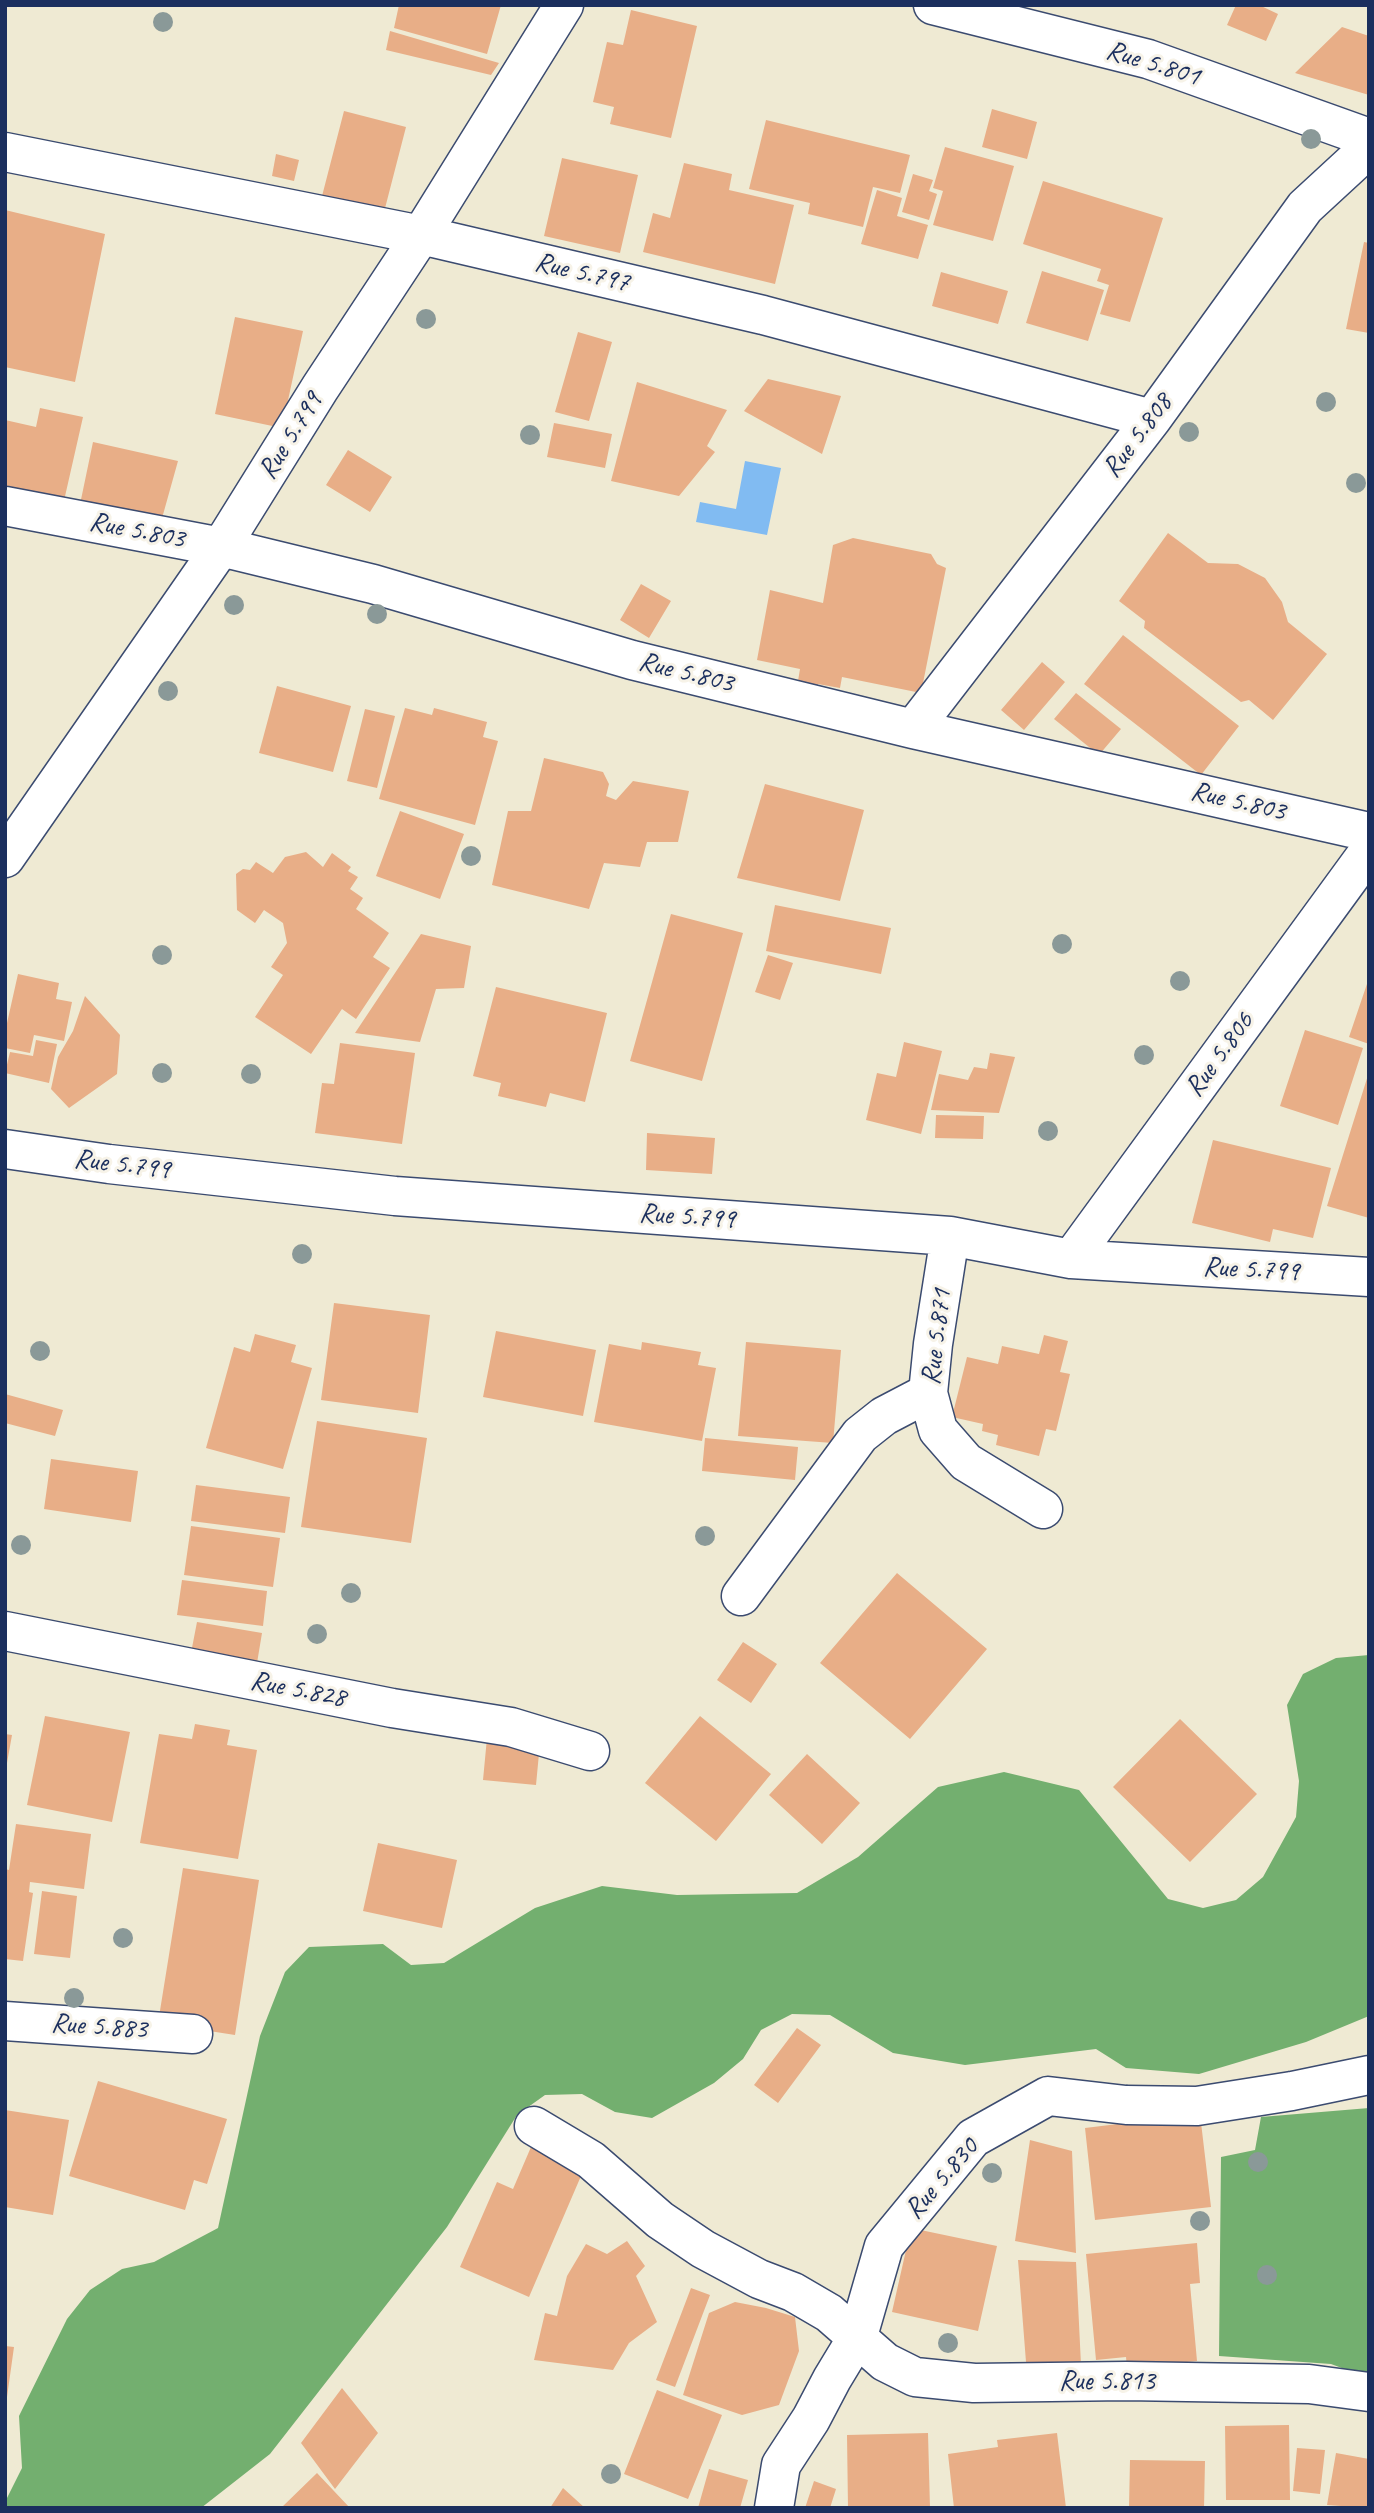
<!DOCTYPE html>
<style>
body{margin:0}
#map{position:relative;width:1374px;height:2513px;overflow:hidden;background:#efead3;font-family:Caveat,sans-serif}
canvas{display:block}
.frame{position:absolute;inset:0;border:7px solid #1b2f5e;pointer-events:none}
</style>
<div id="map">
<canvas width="1374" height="2513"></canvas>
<div class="frame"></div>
</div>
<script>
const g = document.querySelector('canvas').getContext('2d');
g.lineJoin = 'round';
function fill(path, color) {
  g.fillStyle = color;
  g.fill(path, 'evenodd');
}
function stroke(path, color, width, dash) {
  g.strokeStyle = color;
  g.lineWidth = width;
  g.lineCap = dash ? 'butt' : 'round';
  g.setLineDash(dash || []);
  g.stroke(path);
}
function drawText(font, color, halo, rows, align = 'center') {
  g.font = font + ' Caveat,sans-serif';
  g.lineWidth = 6;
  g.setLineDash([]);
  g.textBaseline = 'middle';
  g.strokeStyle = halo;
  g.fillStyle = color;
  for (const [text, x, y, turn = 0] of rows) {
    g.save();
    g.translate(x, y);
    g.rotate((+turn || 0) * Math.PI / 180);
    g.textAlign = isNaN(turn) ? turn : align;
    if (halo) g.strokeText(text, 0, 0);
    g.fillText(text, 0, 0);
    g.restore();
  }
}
fill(new Path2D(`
 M 1369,1655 L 1369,2016 L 1306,2042 L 1199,2074 L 1126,2068 L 1096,2049 L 965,2065 L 893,2053 L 830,2015 L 792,2014 L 761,2030 L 743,2059 L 714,2083 L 652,2118 L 615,2112 L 582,2094 L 545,2095 L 517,2115 L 447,2227 L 270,2454 L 201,2508 L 5,2508 L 5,2502 L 22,2468 L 19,2416 L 67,2319 L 90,2290 L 122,2269 L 154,2262 L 218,2228 L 260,2036 L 285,1972 L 309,1947 L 383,1944 L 411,1965 L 444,1963 L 535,1908 L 602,1886 L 677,1895 L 797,1893 L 858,1857 L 938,1787 L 1004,1772 L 1079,1790 L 1168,1899 L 1203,1908 L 1236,1900 L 1263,1877 L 1296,1817 L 1299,1781 L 1287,1705 L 1303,1674 L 1336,1658 Z
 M 1369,2108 L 1369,2378 L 1331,2364 L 1219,2356 L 1221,2157 L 1255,2150 L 1261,2117 Z`), '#73af6f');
fill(new Path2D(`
 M 745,461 L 781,468 L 767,535 L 696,522 L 700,502 L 736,509 Z`), '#81bbf2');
fill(new Path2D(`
 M 399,5 L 501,5 L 487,54 L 394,28 Z
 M 1236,5 L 1259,5 L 1278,14 L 1266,41 L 1227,25 Z
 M 631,10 L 697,26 L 671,138 L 610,124 L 614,107 L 593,102 L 607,42 L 623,45 Z
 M 1342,27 L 1369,36 L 1369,95 L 1295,73 Z
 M 390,31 L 499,63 L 491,75 L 386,50 Z
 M 992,109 L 1037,122 L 1027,159 L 982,147 Z
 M 344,111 L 406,127 L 383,216 L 321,200 Z
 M 766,120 L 910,155 L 900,193 L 873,187 L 863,227 L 808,214 L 810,203 L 749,189 Z
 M 945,147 L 1014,166 L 993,241 L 933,225 L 943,191 L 933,188 Z
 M 276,154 L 299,160 L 294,181 L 272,176 Z
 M 562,158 L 638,175 L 620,253 L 544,236 Z
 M 684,163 L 732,174 L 729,190 L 794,205 L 775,284 L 643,252 L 653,213 L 670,218 Z
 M 913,174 L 933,180 L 929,191 L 937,194 L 929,220 L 902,212 Z
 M 1043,181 L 1163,218 L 1130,322 L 1100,314 L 1109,285 L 1097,281 L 1101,269 L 1023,244 Z
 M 877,190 L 902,198 L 897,216 L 928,225 L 918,259 L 861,244 Z
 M 5,210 L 105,234 L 75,382 L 5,367 Z
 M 1364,242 L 1369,243 L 1369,333 L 1346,329 Z
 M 1042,271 L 1104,290 L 1088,341 L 1026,323 Z
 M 941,272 L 1008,291 L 998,324 L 932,306 Z
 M 235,317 L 303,331 L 282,428 L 215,414 Z
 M 578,332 L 612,342 L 589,421 L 555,412 Z
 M 768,379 L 841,396 L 822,454 L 744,411 Z
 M 637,382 L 727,410 L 707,446 L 715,452 L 679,496 L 611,481 Z
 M 40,408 L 83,417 L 61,514 L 5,502 L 5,420 L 36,427 Z
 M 554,423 L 612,434 L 605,468 L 547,457 Z
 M 93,442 L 178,461 L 159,529 L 78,514 Z
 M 348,450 L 392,477 L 370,512 L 326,485 Z
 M 1168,533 L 1208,563 L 1238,564 L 1265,578 L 1282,602 L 1288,622 L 1327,654 L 1273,720 L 1249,700 L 1241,702 L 1144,628 L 1145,621 L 1119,601 Z
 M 853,538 L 931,554 L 937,564 L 946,568 L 921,693 L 842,677 L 840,688 L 818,684 L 816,702 L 795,699 L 800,669 L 757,660 L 770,590 L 823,603 L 833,545 Z
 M 641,584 L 671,601 L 649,638 L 620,620 Z
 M 1123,635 L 1239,726 L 1201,775 L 1084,684 Z
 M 1042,662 L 1065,682 L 1024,730 L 1001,710 Z
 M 277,686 L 351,706 L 333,772 L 259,753 Z
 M 1076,693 L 1121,729 L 1099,755 L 1054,719 Z
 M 405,708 L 432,715 L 434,708 L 487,722 L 483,737 L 498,741 L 475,825 L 379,799 Z
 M 365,709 L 395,716 L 377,788 L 347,781 Z
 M 544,758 L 603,772 L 609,784 L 606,796 L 616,800 L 633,781 L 689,791 L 678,842 L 647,842 L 640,867 L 604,863 L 589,909 L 492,885 L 508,811 L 531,811 Z
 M 765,784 L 864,810 L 840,901 L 737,878 Z
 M 400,811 L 464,834 L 440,899 L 376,876 Z
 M 306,852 L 323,867 L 332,853 L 351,867 L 348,871 L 358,877 L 350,889 L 363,898 L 356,909 L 389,933 L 373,957 L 390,968 L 356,1019 L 342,1009 L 311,1054 L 255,1017 L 283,975 L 271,967 L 287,943 L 283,923 L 264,910 L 255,923 L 237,910 L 236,874 L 243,869 L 250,870 L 256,862 L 273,873 L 285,857 Z
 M 775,905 L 891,928 L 881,974 L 766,951 Z
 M 671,914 L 743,933 L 702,1081 L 630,1061 Z
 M 421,934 L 471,946 L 464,988 L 436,989 L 420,1042 L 355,1033 Z
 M 768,955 L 793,963 L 780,1000 L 755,992 Z
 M 18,974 L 59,983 L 56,999 L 72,1002 L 64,1041 L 34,1035 L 30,1053 L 5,1048 L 5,1032 Z
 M 1369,978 L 1369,1044 L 1349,1037 Z
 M 496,987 L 607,1013 L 585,1102 L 550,1093 L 546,1107 L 498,1096 L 501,1083 L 473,1076 Z
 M 85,996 L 120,1035 L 117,1074 L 69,1108 L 51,1089 L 58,1057 L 73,1031 Z
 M 1305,1030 L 1363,1048 L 1338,1125 L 1280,1106 Z
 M 36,1040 L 57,1044 L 49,1083 L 5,1073 L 10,1052 L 33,1056 Z
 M 904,1042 L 942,1051 L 921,1134 L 866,1120 L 877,1073 L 896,1077 Z
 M 340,1043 L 415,1053 L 402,1144 L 315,1133 L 322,1083 L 334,1084 Z
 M 990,1053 L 1015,1057 L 999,1113 L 931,1110 L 939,1074 L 968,1080 L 974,1067 L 987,1069 Z
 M 1369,1072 L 1369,1218 L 1327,1206 Z
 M 936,1115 L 984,1116 L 983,1139 L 935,1138 Z
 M 647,1133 L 715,1138 L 712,1174 L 646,1170 Z
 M 1213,1140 L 1331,1168 L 1313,1238 L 1273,1229 L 1270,1242 L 1192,1223 Z
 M 334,1303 L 430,1315 L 418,1413 L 321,1400 Z
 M 496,1331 L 596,1350 L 583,1416 L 483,1397 Z
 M 255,1334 L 296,1345 L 291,1362 L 312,1368 L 283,1469 L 206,1448 L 234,1347 L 250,1352 Z
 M 1044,1335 L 1068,1341 L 1060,1372 L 1070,1374 L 1056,1431 L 1046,1429 L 1039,1456 L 996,1445 L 998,1435 L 982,1431 L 983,1424 L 952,1417 L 967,1357 L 998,1364 L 1002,1346 L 1039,1354 Z
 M 642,1342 L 701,1352 L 698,1365 L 716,1368 L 702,1441 L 594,1422 L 609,1344 L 641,1350 Z
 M 746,1342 L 841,1350 L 833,1443 L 738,1436 Z
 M 5,1394 L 63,1410 L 55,1436 L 5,1423 Z
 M 317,1421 L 427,1438 L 411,1543 L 301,1527 Z
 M 705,1438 L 798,1447 L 795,1480 L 702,1471 Z
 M 51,1459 L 138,1471 L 131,1522 L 44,1509 Z
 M 196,1485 L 290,1497 L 285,1533 L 191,1521 Z
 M 191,1526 L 280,1538 L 273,1587 L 184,1575 Z
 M 897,1573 L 987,1649 L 910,1739 L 820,1663 Z
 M 182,1580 L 267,1591 L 263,1626 L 177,1615 Z
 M 197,1622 L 262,1633 L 257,1663 L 191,1653 Z
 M 743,1642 L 777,1664 L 751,1703 L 717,1680 Z
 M 45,1716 L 130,1732 L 112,1822 L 27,1805 Z
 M 700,1716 L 771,1774 L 716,1841 L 645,1783 Z
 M 1180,1719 L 1257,1794 L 1190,1862 L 1113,1787 Z
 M 195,1724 L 230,1730 L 227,1745 L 257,1750 L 238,1859 L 140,1843 L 159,1734 L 192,1739 Z
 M 5,1734 L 12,1735 L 7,1763 L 5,1763 Z
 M 487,1738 L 540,1743 L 536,1785 L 483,1780 Z
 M 807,1754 L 860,1803 L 822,1844 L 769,1795 Z
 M 16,1824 L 91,1834 L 84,1889 L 30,1882 L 29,1892 L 33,1893 L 23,1961 L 5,1959 L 5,1869 L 9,1870 Z
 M 378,1843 L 457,1860 L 442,1928 L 363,1911 Z
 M 183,1868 L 259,1880 L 235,2035 L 158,2023 Z
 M 42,1891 L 77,1896 L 70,1958 L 34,1954 Z
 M 797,2028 L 821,2045 L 778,2103 L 754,2085 Z
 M 98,2081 L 227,2119 L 207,2184 L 194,2180 L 185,2210 L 69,2176 Z
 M 5,2110 L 69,2120 L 53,2215 L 5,2207 Z
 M 1200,2114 L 1211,2207 L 1095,2220 L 1085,2128 Z
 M 1030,2140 L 1072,2151 L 1076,2253 L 1015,2241 Z
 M 531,2147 L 584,2169 L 529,2297 L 460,2267 L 497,2182 L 513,2189 Z
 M 911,2228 L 997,2246 L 978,2331 L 892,2312 Z
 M 627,2241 L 645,2266 L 636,2276 L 657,2322 L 629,2343 L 613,2370 L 534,2360 L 545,2313 L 557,2316 L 567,2276 L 586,2244 L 607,2254 Z
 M 1197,2243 L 1200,2283 L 1190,2284 L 1197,2361 L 1127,2368 L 1126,2357 L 1096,2360 L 1086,2254 Z
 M 1018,2260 L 1076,2262 L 1081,2365 L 1026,2362 Z
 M 691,2288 L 710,2295 L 675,2387 L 656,2380 Z
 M 735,2302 L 766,2308 L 795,2317 L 799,2351 L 779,2405 L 742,2415 L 683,2395 L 709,2313 Z
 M 5,2346 L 14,2347 L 7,2397 L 5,2397 Z
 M 342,2388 L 378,2433 L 335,2489 L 301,2443 Z
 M 657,2390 L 722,2415 L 688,2499 L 624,2474 Z
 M 1289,2425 L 1290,2500 L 1226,2500 L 1225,2426 Z
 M 928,2433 L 930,2508 L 848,2508 L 847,2435 Z
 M 1057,2433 L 1066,2508 L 954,2508 L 948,2454 L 998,2447 L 997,2440 Z
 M 1297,2448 L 1325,2450 L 1320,2494 L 1293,2491 Z
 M 1336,2453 L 1369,2459 L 1369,2508 L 1327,2505 Z
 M 1130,2460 L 1205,2461 L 1204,2508 L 1129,2508 Z
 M 709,2469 L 748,2480 L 740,2508 L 698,2508 Z
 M 317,2473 L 350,2508 L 281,2508 Z
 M 814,2481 L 836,2489 L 830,2508 L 805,2508 Z
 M 563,2488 L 585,2508 L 550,2508 Z`), '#e8ae87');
const minor = new Path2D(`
 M 933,5 L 1148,59 L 1369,138
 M 5,152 L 421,235 L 763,315 L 1152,419
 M 5,506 L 221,547 L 373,584 L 632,660 L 913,729 L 1369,832
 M 913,729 L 1152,419 L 1305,207 L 1369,148
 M 5,858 L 221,547 L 320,388 L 421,235 L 564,5
 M 5,1149 L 109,1164 L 395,1196 L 950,1236 L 1071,1259 L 1369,1277
 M 950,1236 L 933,1344 L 928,1393 L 938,1430 L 966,1462 L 1043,1509
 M 1071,1259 L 1369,851
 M 741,1596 L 860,1435 L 884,1416 L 928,1393
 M 5,1631 L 392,1708 L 511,1727 L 590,1751
 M 5,2021 L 193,2034
 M 534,2126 L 591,2160 L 660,2220 L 703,2249 L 759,2279 L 793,2292 L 829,2313 L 885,2362 L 915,2377 L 974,2383 L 1126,2381 L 1309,2384 L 1369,2392
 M 774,2508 L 781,2465 L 811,2419 L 832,2379 L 858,2336 L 884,2246 L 973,2138 L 1048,2096 L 1126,2105 L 1197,2106 L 1292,2091 L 1369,2075`);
stroke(minor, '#3b4b70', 41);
stroke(minor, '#fff', 38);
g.fillStyle = '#8a9998';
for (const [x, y] of [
 [163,22],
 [1311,139],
 [426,319],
 [1326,402],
 [1189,432],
 [530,435],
 [1356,483],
 [234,605],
 [377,614],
 [168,691],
 [471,856],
 [1062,944],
 [162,955],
 [1180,981],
 [1144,1055],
 [162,1073],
 [251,1074],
 [1048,1131],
 [302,1254],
 [40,1351],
 [705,1536],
 [21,1545],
 [351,1593],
 [317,1634],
 [123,1938],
 [74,1998],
 [1258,2162],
 [992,2173],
 [1200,2221],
 [1267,2275],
 [948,2343],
 [611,2474]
]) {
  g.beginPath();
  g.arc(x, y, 10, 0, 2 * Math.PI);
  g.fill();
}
drawText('28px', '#1b2f5e', '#f7f3e8', [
 ["Rue 5.801",1153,64,17],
 ["Rue 5.797",582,273,13],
 ["Rue 5.799",291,436,-58],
 ["Rue 5.808",1138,436,-53],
 ["Rue 5.803",137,531,11],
 ["Rue 5.803",686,673,14],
 ["Rue 5.803",1238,802,13],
 ["Rue 5.806",1220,1055,-54],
 ["Rue 5.799",122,1165,7],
 ["Rue 5.799",687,1217,4],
 ["Rue 5.799",1251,1270,3],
 ["Rue 5.871",937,1337,-83],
 ["Rue 5.828",298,1690,11],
 ["Rue 5.883",99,2027,4],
 ["Rue 5.830",942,2179,-49],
 ["Rue 5.813",1107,2382]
]);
</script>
